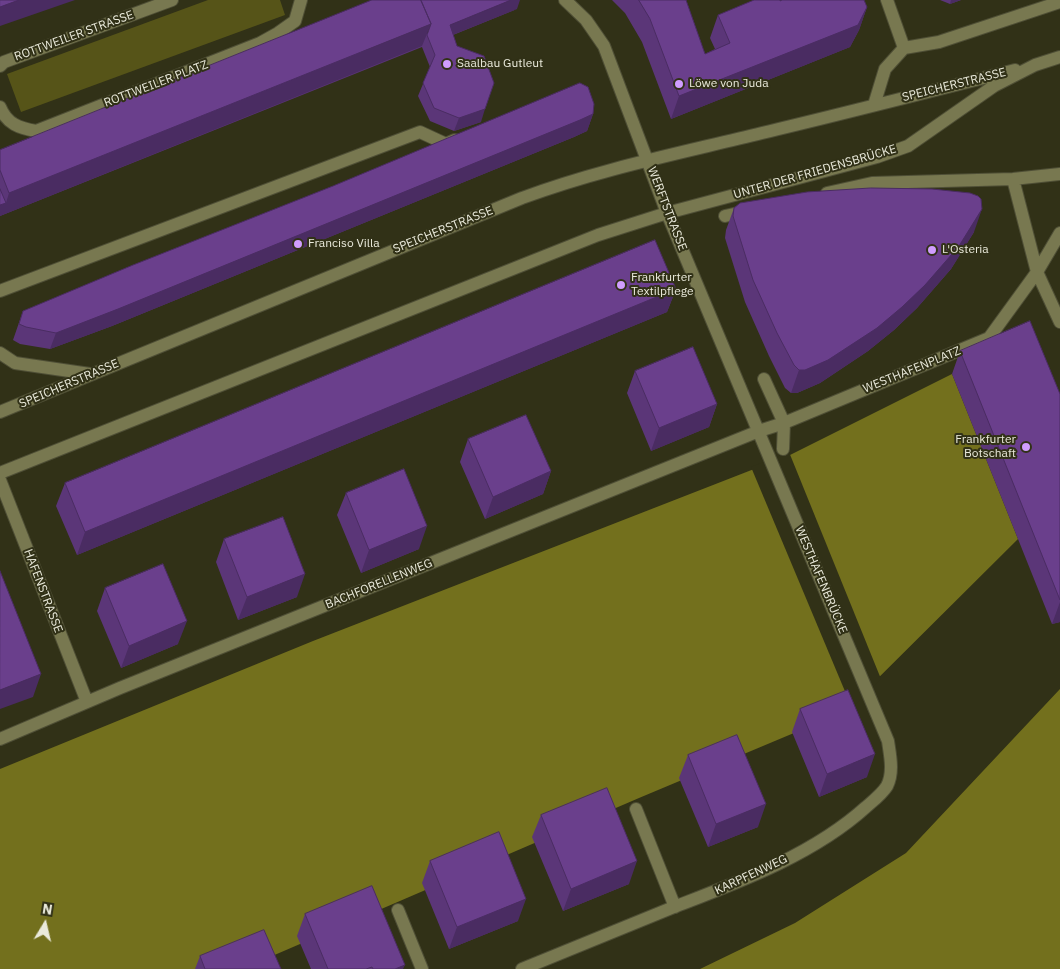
<!DOCTYPE html>
<meta charset="utf-8">
<style>
body{margin:0}
#map{position:relative;width:1060px;height:969px;overflow:hidden;background:#313117;font-family:"IBM Plex Sans",sans-serif}
canvas{display:block}
.north{position:absolute;left:20px;top:899px;width:50px;height:50px;-webkit-text-stroke:4px #313117;paint-order:stroke;rotate:9deg;font-size:14px;font-weight:700;line-height:20px;text-align:center;color:#eaeadb}
.north::after{content:'';display:block;margin:auto;width:18px;height:22px;background:#eaeadb;clip-path:polygon(50% 0,100% 100%,50% 72%,0 100%)}
</style>
<div id="map">
<canvas width="1060" height="969"></canvas>
<div class="north">N</div>
</div>
<script>
const g = document.querySelector('canvas').getContext('2d');
g.lineJoin = 'round';
function fill(path, color) {
  g.fillStyle = color;
  g.fill(path, 'evenodd');
}
function stroke(path, color, width, dash) {
  g.strokeStyle = color;
  g.lineWidth = width;
  g.lineCap = dash ? 'butt' : 'round';
  g.setLineDash(dash || []);
  g.stroke(path);
}
function drawText(font, color, halo, rows, align = 'center') {
  g.font = font + ' "IBM Plex Sans",sans-serif';
  g.lineWidth = 4;
  g.setLineDash([]);
  g.textBaseline = 'middle';
  g.strokeStyle = halo;
  g.fillStyle = color;
  for (const [text, x, y, turn = 0] of rows) {
    g.save();
    g.translate(x, y);
    g.rotate((+turn || 0) * Math.PI / 180);
    g.textAlign = isNaN(turn) ? turn : align;
    if (halo) g.strokeText(text, 0, 0);
    g.fillText(text, 0, 0);
    g.restore();
  }
}
fill(new Path2D(`
 M 208,0 L 280,0 L 285,15 L 21,112 L 7,74 Z`), '#565418');
fill(new Path2D(`
 M 952,374 L 1018,539 L 844,712 L 639,798 L 242,969 L 0,969 L 0,769 L 313,641 L 790,455 Z
 M 1060,689 L 1060,969 L 700,969 L 795,923 L 906,853 Z`), '#73701d');
fill(new Path2D(`
 M 789,452 L 881,679 L 852,708 L 751,467 Z`), '#313117');
const minor = new Path2D(`
 M 887,0 L 904,48
 M 0,66 L 4,62 L 172,0
 M 874,105 L 885,69 L 904,48 L 939,42 L 1060,2
 M 0,107 C 7,124 19,128 36,131 L 260,43 L 278,33 L 295,21 L 301,0
 M 1013,179 L 1037,272 L 1060,322
 M 827,193 L 872,183 L 1013,179 L 1060,174
 M 725,216 L 747,211
 M 0,291 L 420,132 L 446,144 L 455,140
 M 0,353 L 15,363 L 90,374
 M 764,379 L 784,423 L 783,449
 M 0,412 L 522,198 C 600,169 681,153 762,133 C 847,113 931,91 1015,70
 M 0,473 L 598,235 L 667,213 L 877,157 L 908,146 L 994,86 L 1035,65 L 1060,57
 M 0,480 L 87,702
 M 0,739 L 120,688 L 759,431 L 784,423 L 989,338 L 1037,272 L 1060,233
 M 636,809 L 675,907
 M 398,910 L 422,969
 M 522,969 C 573,948 623,928 674,907 C 739,882 813,855 866,807 C 873,801 882,794 887,786 C 894,772 890,755 888,741 L 667,213 L 604,46 L 586,20 L 565,0`);
stroke(minor, '#4f4f36', 14);
stroke(minor, '#787850', 12);
fill(new Path2D(`
 M 612,0 L 686,0 L 705,54 L 715,49 L 710,38 L 718,15 L 780,1 L 867,7 L 859,30 L 850,47 L 671,119 L 642,42 L 625,13 Z
 M 940,0 L 961,0 L 950,4 Z
 M 517,9 L 453,35 L 481,122 L 454,131 L 430,121 L 418,96 L 430,67 L 422,47 L 0,216 L 0,150 Z
 M 593,114 L 587,131 L 574,137 L 112,326 L 50,349 L 20,344 L 13,340 L 23,311 Z
 M 734,208 L 974,232 L 951,269 L 917,308 L 894,330 L 868,351 L 820,383 L 797,393 L 791,393 L 785,388 L 769,356 L 745,302 L 725,238 L 726,230 Z
 M 676,289 L 667,312 L 77,555 L 56,506 L 65,483 Z
 M 960,351 L 1060,394 L 1060,622 L 1052,624 L 952,374 Z
 M 635,371 L 717,404 L 709,427 L 651,451 L 627,393 Z
 M 468,439 L 551,471 L 543,494 L 485,519 L 460,462 Z
 M 346,493 L 419,549 L 361,573 L 337,515 Z
 M 224,539 L 297,597 L 238,620 L 216,562 Z
 M 105,588 L 178,644 L 121,668 L 97,611 Z
 M 800,709 L 867,777 L 819,797 L 792,732 Z
 M 688,755 L 758,827 L 708,847 L 679,778 Z
 M 541,815 L 629,884 L 563,911 L 532,837 Z
 M 430,861 L 518,921 L 449,949 L 422,883 Z
 M 305,914 L 403,969 L 311,969 L 297,936 Z
 M 200,956 L 281,969 L 195,969 Z`), '#5b3678');
fill(new Path2D(`
 M 19,0 L 75,0 L 0,26 L 0,7 Z
 M 511,0 L 520,0 L 517,9 L 445,38 L 450,25 Z
 M 951,0 L 961,0 L 950,4 Z
 M 867,7 L 859,30 L 850,47 L 671,119 L 679,96 Z
 M 431,24 L 422,46 L 0,216 L 0,205 L 6,203 L 9,193 Z
 M 485,109 L 481,122 L 454,131 L 459,118 Z
 M 593,114 L 587,131 L 574,137 L 112,326 L 50,349 L 56,333 Z
 M 982,209 L 974,232 L 951,269 L 917,308 L 894,330 L 868,351 L 820,383 L 797,393 L 791,393 L 799,370 Z
 M 676,289 L 667,312 L 77,555 L 85,532 Z
 M 717,404 L 709,427 L 651,451 L 659,428 Z
 M 551,471 L 543,494 L 485,519 L 493,497 Z
 M 427,526 L 419,549 L 361,573 L 369,550 Z
 M 305,574 L 297,597 L 238,620 L 247,597 Z
 M 1060,602 L 1060,622 L 1052,624 Z
 M 187,621 L 178,644 L 121,668 L 129,646 Z
 M 41,674 L 33,697 L 0,709 L 0,690 Z
 M 875,754 L 867,777 L 819,797 L 827,774 Z
 M 766,804 L 758,827 L 708,847 L 716,824 Z
 M 637,861 L 629,884 L 563,911 L 571,889 Z
 M 526,899 L 518,921 L 449,949 L 457,927 Z
 M 405,965 L 403,969 L 395,969 Z`), '#4a2c62');
const building = new Path2D(`
 M 0,0 L 19,0 L 0,7 Z
 M 372,0 L 421,0 L 431,24 L 9,193 L 0,170 L 0,150 Z
 M 421,0 L 511,0 L 450,25 L 457,46 L 484,56 L 494,83 L 485,109 L 459,118 L 434,108 L 423,83 L 435,55 L 427,35 L 431,24 Z
 M 639,0 L 686,0 L 705,54 L 730,43 L 718,15 L 754,0 L 780,0 L 780,1 L 782,0 L 864,0 L 867,7 L 858,25 L 679,96 L 650,19 Z
 M 580,83 L 588,87 L 594,104 L 593,114 L 580,120 L 118,309 L 56,333 L 26,327 L 19,324 L 23,311 L 133,265 L 333,186 Z
 M 871,188 L 932,189 L 970,193 L 978,196 L 981,199 L 982,209 L 959,246 L 925,285 L 902,307 L 877,328 L 828,360 L 805,370 L 799,370 L 794,365 L 777,333 L 753,280 L 733,216 L 734,208 L 740,203 L 807,192 Z
 M 0,189 L 6,203 L 0,205 Z
 M 655,240 L 676,289 L 85,532 L 65,483 Z
 M 1030,321 L 1060,394 L 1060,600 L 960,351 Z
 M 693,347 L 717,404 L 659,428 L 635,371 Z
 M 526,415 L 551,471 L 493,497 L 468,439 Z
 M 404,469 L 427,526 L 369,550 L 346,493 Z
 M 283,517 L 305,574 L 247,597 L 224,539 Z
 M 163,564 L 187,621 L 129,646 L 105,588 Z
 M 0,571 L 41,674 L 0,690 Z
 M 848,690 L 875,754 L 827,774 L 800,709 Z
 M 737,735 L 766,804 L 716,824 L 688,755 Z
 M 607,788 L 637,861 L 571,889 L 541,815 Z
 M 499,832 L 526,899 L 457,927 L 430,861 Z
 M 372,886 L 405,965 L 395,969 L 373,969 L 372,967 L 366,969 L 328,969 L 305,914 Z
 M 264,930 L 281,969 L 205,969 L 200,956 Z`);
fill(building, '#6a3f8c');
stroke(building, '#4a2c62', 1);
for (const [x, y, r, color] of [
 [447,64,5,"#d09dfe"],
 [679,84,5,"#d09dfe"],
 [298,244,5,"#d09dfe"],
 [932,250,5,"#d09dfe"],
 [621,285,5,"#d09dfe"],
 [1026,447,5,"#d09dfe"]
]) {
  const dot = new Path2D();
  dot.arc(x, y, r, 0, 2 * Math.PI);
  g.fillStyle = color;
  g.fill(dot);
  stroke(dot, '#313117', 2);
}
drawText('12px', '#eaeadb', '#313117', [
 ["ROTTWEILER STRASSE",74,36,-20],
 ["ROTTWEILER PLATZ",156,84,-21],
 ["SPEICHERSTRASSE",954,85,-14],
 ["UNTER DER FRIEDENSBRÜCKE",815,172,-16],
 ["WERFTSTRASSE",667,209,69],
 ["SPEICHERSTRASSE",443,230,-22],
 ["WESTHAFENPLATZ",912,370,-22],
 ["SPEICHERSTRASSE",69,384,-23],
 ["WESTHAFENBRÜCKE",821,580,67],
 ["BACHFORELLENWEG",379,584,-22],
 ["HAFENSTRASSE",43,591,69],
 ["KARPFENWEG",751,875,-25]
]);
drawText('12px', '#eaeadb', '#313117', [
 ["Saalbau Gutleut",457,64],
 ["Löwe von Juda",689,84],
 ["Franciso Villa",308,244],
 ["L'Osteria",942,250],
 ["Frankfurter",631,278],
 ["Textilpflege",631,292],
 ["Frankfurter",1016,440,"right"],
 ["Botschaft",1016,454,"right"]
], 'left');
</script>
